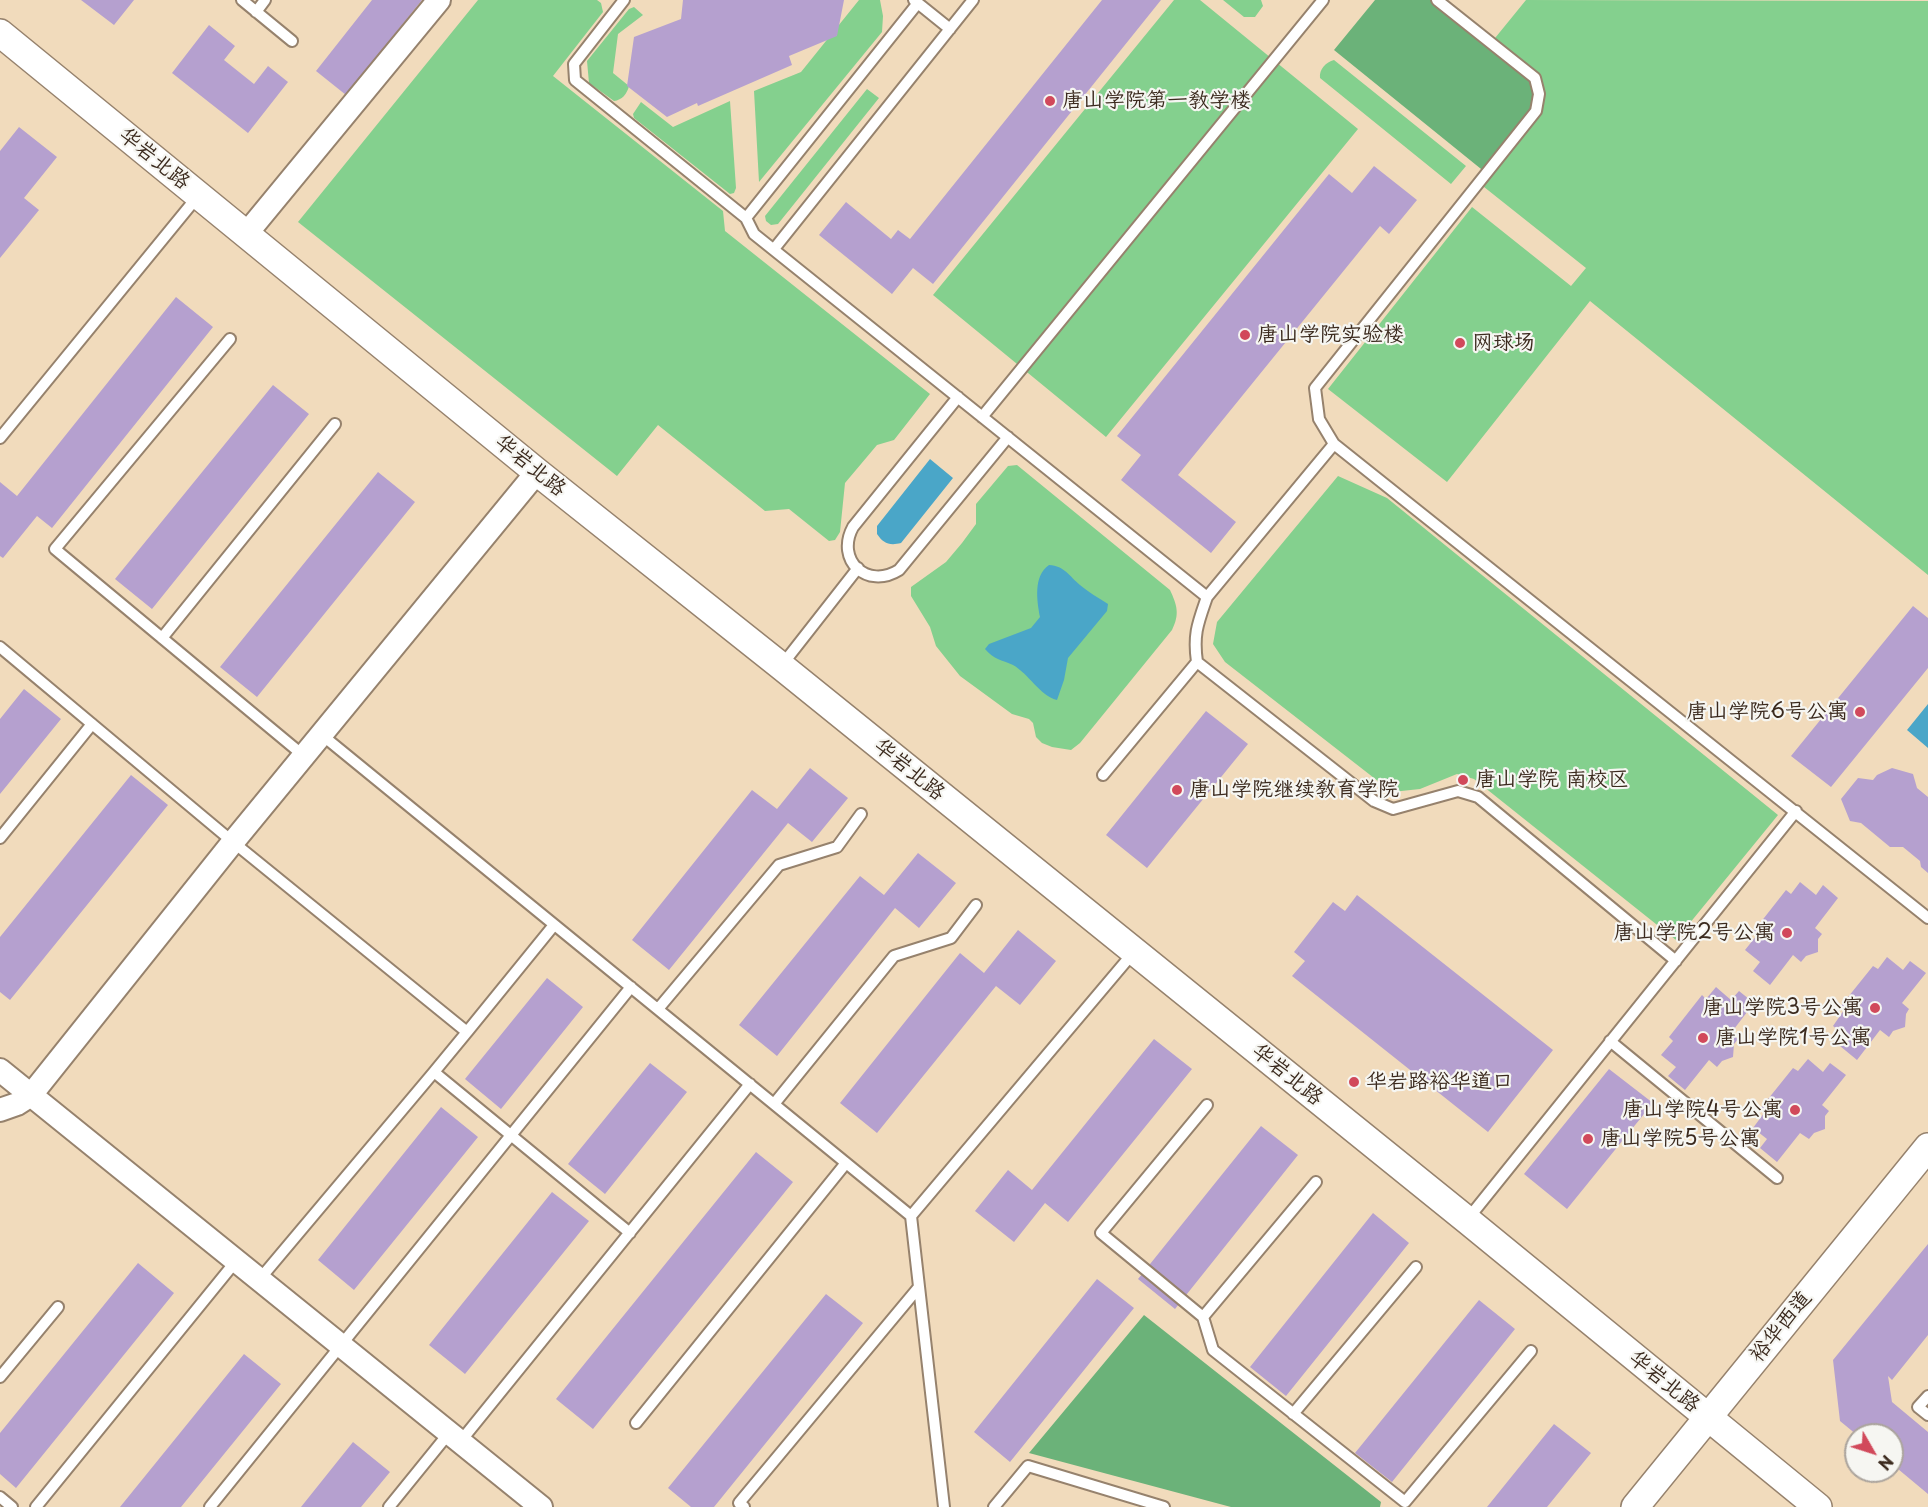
<!DOCTYPE html>
<meta charset="utf-8">
<style>
body{margin:0}
#map{position:relative;width:1928px;height:1507px;overflow:hidden;background:#f1dbbc;font-family:"Playpen Sans",sans-serif}
canvas{display:block}
.north{position:absolute;left:1844px;top:1423px;width:60px;height:60px;box-sizing:border-box;background:#f6f6f2;border:2px solid #aba49d;border-radius:50%;rotate:129deg;font-size:16px;font-weight:700;line-height:24px;text-align:center;color:#3b2a1e}
.north::after{content:'';display:block;margin:auto;width:21px;height:27px;background:#d1495b;clip-path:polygon(50% 0,100% 100%,50% 72%,0 100%)}
</style>
<div id="map">
<canvas width="1928" height="1507"></canvas>
<div class="north">N</div>
</div>
<script>
const g = document.querySelector('canvas').getContext('2d');
g.lineJoin = 'round';
function fill(path, color) {
  g.fillStyle = color;
  g.fill(path, 'evenodd');
}
function stroke(path, color, width, dash) {
  g.strokeStyle = color;
  g.lineWidth = width;
  g.lineCap = dash ? 'butt' : 'round';
  g.setLineDash(dash || []);
  g.stroke(path);
}
function drawText(font, color, halo, rows, align = 'center') {
  g.font = font + ' "Playpen Sans","LXGW WenKai TC",sans-serif';
  g.lineWidth = 4.5;
  g.setLineDash([]);
  g.textBaseline = 'middle';
  g.strokeStyle = halo;
  g.fillStyle = color;
  for (const [text, x, y, turn = 0] of rows) {
    g.save();
    g.translate(x, y);
    g.rotate((+turn || 0) * Math.PI / 180);
    g.textAlign = isNaN(turn) ? turn : align;
    if (halo) g.strokeText(text, 0, 0);
    g.fillText(text, 0, 0);
    g.restore();
  }
}
fill(new Path2D(`
 M 478,0 L 597,0 L 601,3 L 603,12 L 553,76 L 723,211 L 725,231 L 930,394 L 894,440 L 877,445 L 845,483 L 840,532 L 835,540 L 829,541 L 789,509 L 765,511 L 658,425 L 617,476 L 298,222 Z
 M 859,0 L 880,0 L 883,16 L 882,32 L 759,182 L 754,91 L 801,72 Z
 M 1174,0 L 1200,0 L 1358,129 L 1106,437 L 933,295 Z
 M 1223,0 L 1261,0 L 1263,6 L 1255,17 L 1244,17 Z
 M 1526,0 L 1928,1 L 1928,575 L 1590,301 L 1447,482 L 1328,389 L 1472,207 L 1571,286 L 1586,268 L 1479,183 L 1536,111 L 1491,43 Z
 M 634,7 L 643,15 L 618,34 L 613,73 L 629,86 C 627,94 622,100 614,101 L 589,83 L 587,61 L 629,9 Z
 M 1334,60 L 1466,166 L 1451,184 L 1320,78 C 1319,69 1326,62 1334,60 Z
 M 867,89 L 879,98 L 778,224 L 771,225 L 766,221 L 765,216 Z
 M 730,101 L 736,188 L 734,193 L 730,194 L 634,118 L 633,114 L 641,102 L 673,127 Z
 M 1017,465 L 1170,590 C 1177,605 1180,614 1172,630 L 1080,743 L 1071,750 L 1052,747 L 1042,743 L 1036,737 L 1033,723 L 1029,719 L 1012,714 L 960,676 L 936,646 L 930,627 L 911,596 L 911,587 L 946,562 L 962,543 L 976,524 L 976,504 L 1008,466 Z
 M 1338,476 L 1387,498 L 1778,815 L 1676,940 L 1474,779 L 1457,774 L 1420,789 L 1392,792 L 1225,662 L 1213,644 L 1217,622 Z`), '#84d08e');
fill(new Path2D(`
 M 1375,0 L 1437,0 L 1535,78 L 1536,111 L 1486,173 L 1334,50 Z
 M 1144,1315 L 1381,1502 L 1380,1507 L 1231,1507 L 1029,1453 Z`), '#6bb279');
fill(new Path2D(`
 M 930,459 L 953,478 L 901,543 C 889,546 883,543 877,534 L 877,526 Z
 M 1049,565 C 1065,566 1069,576 1080,585 C 1088,592 1099,598 1108,604 L 1107,611 L 1068,658 L 1064,680 L 1057,700 C 1039,695 1029,674 1013,665 C 1002,660 993,659 985,649 L 989,644 L 1031,628 L 1040,617 C 1037,601 1033,576 1049,565 Z
 M 1928,704 L 1928,748 L 1907,730 Z`), '#4aa6c8');
fill(new Path2D(`
 M 81,0 L 134,0 L 114,25 Z
 M 372,0 L 422,0 L 346,95 L 316,71 Z
 M 683,0 L 844,0 L 837,36 L 789,56 L 792,65 L 698,106 L 697,103 L 667,117 L 627,86 L 634,37 L 681,19 Z
 M 1102,0 L 1161,0 L 933,284 L 913,268 L 892,294 L 819,235 L 846,202 L 891,239 L 898,230 L 910,239 Z
 M 209,25 L 235,46 L 224,60 L 254,84 L 268,66 L 288,82 L 248,133 L 172,73 Z
 M 19,127 L 57,157 L 24,198 L 39,210 L 0,258 L 0,151 Z
 M 1374,166 L 1417,200 L 1389,234 L 1380,226 L 1178,475 L 1236,522 L 1211,553 L 1121,480 L 1141,455 L 1117,436 L 1329,174 L 1352,193 Z
 M 176,297 L 213,327 L 52,528 L 37,516 L 3,558 L 0,556 L 0,482 L 17,496 Z
 M 273,385 L 309,414 L 152,609 L 115,579 Z
 M 378,472 L 415,502 L 257,697 L 220,667 Z
 M 1913,606 L 1928,618 L 1928,668 L 1831,787 L 1791,756 Z
 M 24,689 L 61,719 L 0,794 L 0,719 Z
 M 1206,711 L 1248,744 L 1147,868 L 1106,835 Z
 M 810,768 L 848,798 L 812,842 L 788,823 L 669,970 L 632,940 L 752,790 L 777,809 Z
 M 1892,768 L 1913,774 L 1917,788 L 1928,797 L 1928,873 L 1921,867 L 1920,861 L 1903,847 L 1890,847 L 1861,823 L 1850,821 L 1841,799 L 1858,778 L 1873,780 L 1877,775 Z
 M 131,775 L 168,805 L 10,1000 L 0,992 L 0,937 Z
 M 918,853 L 956,883 L 919,928 L 895,908 L 777,1056 L 739,1025 L 860,876 L 884,895 Z
 M 1800,882 L 1816,895 L 1823,885 L 1838,898 L 1815,928 L 1822,934 L 1818,939 L 1818,952 L 1806,956 L 1801,962 L 1793,955 L 1770,985 L 1753,971 L 1760,962 L 1745,950 L 1757,935 L 1753,932 L 1786,890 L 1791,894 Z
 M 1357,895 L 1553,1050 L 1488,1132 L 1292,976 L 1305,961 L 1294,952 L 1333,902 L 1345,911 Z
 M 1018,930 L 1056,961 L 1020,1005 L 996,986 L 877,1133 L 840,1103 L 960,953 L 984,973 Z
 M 1887,957 L 1903,970 L 1910,961 L 1926,973 L 1902,1003 L 1909,1009 L 1906,1014 L 1905,1027 L 1893,1031 L 1889,1037 L 1880,1030 L 1857,1060 L 1840,1046 L 1847,1037 L 1833,1026 L 1844,1010 L 1840,1007 L 1873,966 L 1878,969 Z
 M 547,978 L 583,1007 L 501,1109 L 465,1079 Z
 M 1716,987 L 1731,1000 L 1739,991 L 1754,1003 L 1731,1033 L 1738,1039 L 1734,1044 L 1733,1057 L 1722,1061 L 1717,1067 L 1709,1060 L 1685,1090 L 1668,1076 L 1676,1067 L 1661,1055 L 1673,1041 L 1669,1037 L 1702,995 L 1706,999 Z
 M 1154,1039 L 1192,1069 L 1068,1222 L 1045,1203 L 1014,1242 L 975,1211 L 1008,1170 L 1032,1190 Z
 M 1808,1059 L 1823,1072 L 1830,1063 L 1846,1075 L 1822,1105 L 1829,1111 L 1825,1116 L 1825,1129 L 1814,1133 L 1809,1139 L 1800,1133 L 1777,1162 L 1760,1148 L 1767,1139 L 1753,1128 L 1764,1113 L 1760,1109 L 1793,1068 L 1798,1071 Z
 M 650,1063 L 687,1092 L 605,1194 L 568,1164 Z
 M 1609,1069 L 1653,1103 L 1567,1209 L 1524,1174 Z
 M 441,1107 L 478,1137 L 354,1290 L 318,1260 Z
 M 1261,1126 L 1298,1155 L 1175,1309 L 1138,1279 Z
 M 756,1152 L 793,1182 L 593,1429 L 556,1399 Z
 M 552,1192 L 589,1221 L 465,1374 L 429,1345 Z
 M 1373,1213 L 1409,1243 L 1286,1396 L 1250,1367 Z
 M 1928,1244 L 1928,1335 L 1892,1380 L 1888,1376 L 1892,1402 L 1928,1432 L 1928,1494 L 1892,1464 L 1892,1435 L 1857,1435 L 1840,1421 L 1833,1360 Z
 M 138,1263 L 174,1293 L 16,1488 L 0,1474 L 0,1433 Z
 M 1097,1279 L 1134,1308 L 1010,1462 L 974,1432 Z
 M 826,1294 L 863,1323 L 714,1507 L 691,1507 L 668,1488 Z
 M 1479,1300 L 1515,1329 L 1392,1482 L 1355,1453 Z
 M 244,1354 L 281,1384 L 181,1507 L 120,1507 Z
 M 1554,1424 L 1591,1453 L 1547,1507 L 1487,1507 Z
 M 353,1442 L 390,1472 L 361,1507 L 301,1507 Z`), '#b5a0cf');
const service = new Path2D(`
 M 242,0 L 292,41
 M 624,0 L 574,64 L 575,80 L 746,218 L 754,234 L 1207,597 C 1198,623 1193,634 1197,662 L 1103,775
 M 914,0 L 950,29
 M 1437,0 L 1535,78 L 1539,94 L 1536,111 L 1315,388 L 1319,419 L 1334,444 L 1928,918
 M 256,12 L 265,0
 M 746,218 L 918,3
 M 774,249 L 973,0
 M 230,339 L 55,549 L 304,756
 M 958,397 L 853,527 C 835,560 867,590 899,570 L 1008,437
 M 982,417 L 1323,0
 M 0,438 L 198,196
 M 1207,597 L 1334,444
 M 162,638 L 335,424
 M 0,647 L 233,842 L 467,1032 L 434,1072
 M 1197,662 L 1374,801 L 1393,809 L 1458,791 L 1478,797 L 1676,961
 M 782,665 L 858,568
 M 322,735 L 911,1216 L 944,1507
 M 0,838 L 92,724
 M 658,1009 L 779,865 L 837,847 L 861,814
 M 467,1032 L 554,925
 M 1610,1041 L 1777,1178
 M 774,1104 L 894,956 L 951,938 L 976,905
 M 1207,1105 L 1101,1233 L 1203,1317 L 1213,1350 L 1405,1502 L 1531,1351
 M 911,1216 L 1133,953
 M 1467,1220 L 1796,811
 M 259,1280 L 434,1072 L 630,1233
 M 1203,1317 L 1316,1182
 M 0,1377 L 58,1307
 M 1928,1396 L 1918,1407 L 1928,1415
 M 1293,1414 L 1416,1267
 M 636,1423 L 846,1163
 M 460,1442 L 750,1084
 M 0,1497 L 12,1507
 M 36,1507 L 236,1261
 M 210,1507 L 631,987
 M 389,1507 L 449,1433
 M 744,1507 L 739,1503 L 919,1287
 M 994,1507 L 1028,1466 L 1164,1507`);
const minor = new Path2D(`
 M 247,233 L 439,0
 M 0,1070 L 541,1507
 M 0,1110 L 17,1104 L 31,1095 L 233,842 L 537,472`);
const tertiary = new Path2D(`
 M 0,33 L 537,472 L 781,666 L 1467,1220 L 1818,1507
 M 1635,1507 L 1928,1147`);
stroke(service, '#96826d', 14);
stroke(minor, '#96826d', 26);
stroke(tertiary, '#96826d', 30);
stroke(service, '#fff', 10);
stroke(minor, '#fff', 22);
stroke(tertiary, '#fff', 27);
for (const [x, y, r, color] of [
 [1050,101,6,"#d1495b"],
 [1245,335,6,"#d1495b"],
 [1460,343,6,"#d1495b"],
 [1860,712,6,"#d1495b"],
 [1463,780,6,"#d1495b"],
 [1177,790,6,"#d1495b"],
 [1787,933,6,"#d1495b"],
 [1875,1008,6,"#d1495b"],
 [1703,1038,6,"#d1495b"],
 [1354,1082,6,"#d1495b"],
 [1795,1110,6,"#d1495b"],
 [1588,1139,6,"#d1495b"]
]) {
  const dot = new Path2D();
  dot.arc(x, y, r, 0, 2 * Math.PI);
  g.fillStyle = color;
  g.fill(dot);
  stroke(dot, '#f6f6f2', 2);
}
drawText('21px', '#3b2a1e', '#f6f6f2', [
 ["唐山学院第一教学楼",1062,101],
 ["唐山学院实验楼",1257,335],
 ["网球场",1472,343],
 ["唐山学院6号公寓",1848,712,"right"],
 ["唐山学院 南校区",1475,780],
 ["唐山学院继续教育学院",1189,790],
 ["唐山学院2号公寓",1775,933,"right"],
 ["唐山学院3号公寓",1863,1008,"right"],
 ["唐山学院1号公寓",1715,1038],
 ["华岩路裕华道口",1366,1082],
 ["唐山学院4号公寓",1783,1110,"right"],
 ["唐山学院5号公寓",1600,1139]
], 'left');
drawText('21px', '#3b2a1e', '#f6f6f2', [
 ["华岩北路",154,159,39],
 ["华岩北路",530,466,39],
 ["华岩北路",909,770,39],
 ["华岩北路",1287,1075,39],
 ["裕华西道",1781,1327,-51],
 ["华岩北路",1664,1382,39]
]);
</script>
